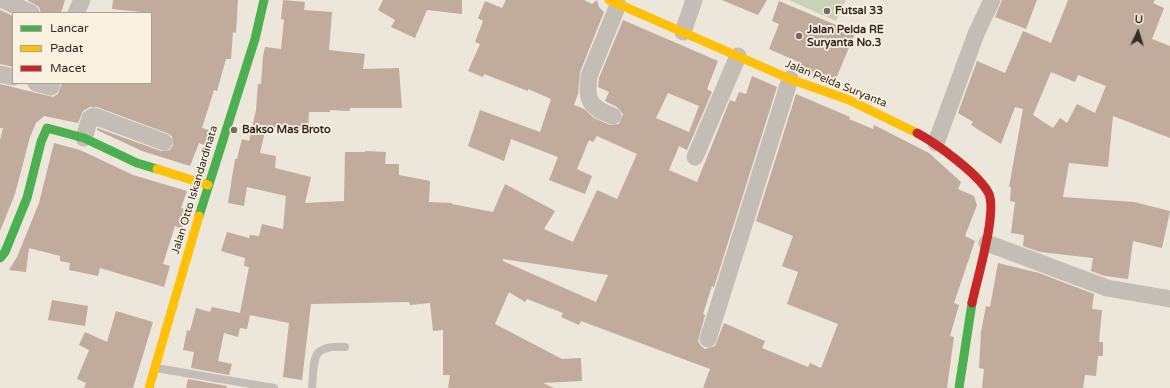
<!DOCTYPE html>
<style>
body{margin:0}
#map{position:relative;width:1170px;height:388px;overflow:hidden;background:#ece6db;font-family:"Varela Round",sans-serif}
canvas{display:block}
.legend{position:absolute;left:12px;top:12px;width:140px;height:72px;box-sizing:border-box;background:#faf1e1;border:1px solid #aaa295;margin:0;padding:5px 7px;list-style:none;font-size:12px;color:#332b24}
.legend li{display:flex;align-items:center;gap:8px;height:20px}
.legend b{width:20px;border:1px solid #aaa295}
.north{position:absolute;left:1118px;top:12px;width:40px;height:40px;-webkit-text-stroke:3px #faf1e1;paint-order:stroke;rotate:4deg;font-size:11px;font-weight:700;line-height:16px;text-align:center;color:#332b24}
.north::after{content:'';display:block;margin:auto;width:14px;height:18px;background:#332b24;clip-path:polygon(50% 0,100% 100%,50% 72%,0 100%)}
</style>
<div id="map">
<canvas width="1170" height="388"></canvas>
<ul class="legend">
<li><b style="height:5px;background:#4caf50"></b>Lancar</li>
<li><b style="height:5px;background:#ffc107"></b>Padat</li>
<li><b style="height:5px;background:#c62828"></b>Macet</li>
</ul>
<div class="north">U</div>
</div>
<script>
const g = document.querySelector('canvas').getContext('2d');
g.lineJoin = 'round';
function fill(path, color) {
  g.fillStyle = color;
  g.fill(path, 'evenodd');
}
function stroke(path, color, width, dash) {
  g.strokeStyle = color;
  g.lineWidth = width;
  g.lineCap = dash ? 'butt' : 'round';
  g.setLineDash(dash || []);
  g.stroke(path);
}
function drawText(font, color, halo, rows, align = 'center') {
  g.font = font + ' "Varela Round",sans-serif';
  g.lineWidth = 3.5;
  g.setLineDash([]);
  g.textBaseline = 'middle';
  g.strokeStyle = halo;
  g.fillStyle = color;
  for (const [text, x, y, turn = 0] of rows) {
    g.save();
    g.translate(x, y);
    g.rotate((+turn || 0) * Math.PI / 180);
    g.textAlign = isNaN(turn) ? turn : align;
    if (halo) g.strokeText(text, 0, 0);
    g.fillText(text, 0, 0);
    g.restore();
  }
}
fill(new Path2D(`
 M 789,0 L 846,0 L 836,21 Z`), '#c9d2b4');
fill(new Path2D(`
 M 27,0 L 65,0 L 61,13 L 41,13 L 39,7 Z
 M 113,0 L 238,0 L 236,33 L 233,32 L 231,59 L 226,59 L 217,91 L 214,90 L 202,128 L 212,131 L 207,146 L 199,143 L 190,166 L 142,151 L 97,130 L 97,128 L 161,151 L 170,150 L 173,145 L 172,136 L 167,133 L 97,107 L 90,107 L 83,111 L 78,123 L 44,116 L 36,123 L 30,137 L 15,194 L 0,231 L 0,140 L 3,128 L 0,128 L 0,84 L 53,97 L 58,94 L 62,83 L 151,83 L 151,13 L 112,9 Z
 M 283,0 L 305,2 L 304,10 L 332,12 L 329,50 L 365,54 L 363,69 L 399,68 L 402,108 L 350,108 L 350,111 L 330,110 L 330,112 L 309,112 L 308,130 L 266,127 L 260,153 L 276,156 L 275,168 L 311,177 L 305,203 L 344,201 L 345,152 L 365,152 L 365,151 L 386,152 L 385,164 L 399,164 L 399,175 L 430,181 L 429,202 L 452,203 L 452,204 L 493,212 L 505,184 L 555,211 L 544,229 L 573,242 L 597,190 L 617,199 L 637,154 L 597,136 L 593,142 L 589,140 L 577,169 L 592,176 L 585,194 L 549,180 L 558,157 L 511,139 L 504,161 L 468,146 L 480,110 L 540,132 L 551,99 L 528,89 L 528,91 L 484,74 L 483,77 L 468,71 L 480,44 L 475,42 L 483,21 L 478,18 L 485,1 L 502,8 L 506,0 L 584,0 L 592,4 L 597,0 L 599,7 L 604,12 L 580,72 L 578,94 L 574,105 L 584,109 L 594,118 L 610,125 L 619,124 L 623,114 L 617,107 L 605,101 L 609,92 L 598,87 L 599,78 L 623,20 L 718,61 L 707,89 L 712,92 L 687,150 L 679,146 L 669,170 L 697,182 L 730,100 L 735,102 L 739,92 L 746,94 L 752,76 L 777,87 L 714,287 L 712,286 L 703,314 L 705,315 L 698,341 L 701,346 L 705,349 L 715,346 L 724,323 L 765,341 L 762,348 L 808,367 L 810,363 L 821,368 L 838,324 L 787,304 L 798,272 L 782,266 L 793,236 L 756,221 L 796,94 L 850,117 L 849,119 L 873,129 L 874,125 L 929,153 L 961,182 L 958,189 L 974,196 L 977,205 L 965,236 L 975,241 L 954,303 L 959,305 L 950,336 L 954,337 L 947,388 L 703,388 L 710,369 L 581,321 L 579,325 L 561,317 L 563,313 L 527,299 L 525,302 L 509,292 L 495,324 L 562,359 L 581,358 L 582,381 L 543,383 L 554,388 L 448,388 L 450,375 L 443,375 L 443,330 L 433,331 L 430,303 L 410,305 L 409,302 L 311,304 L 302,380 L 283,377 L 289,323 L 240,313 L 249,267 L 244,266 L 245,258 L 221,251 L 227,232 L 249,238 L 250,235 L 259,236 L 262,224 L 283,229 L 286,196 L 247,187 L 244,206 L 228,203 L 235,159 L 237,159 L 242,139 L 249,141 L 256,110 L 258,84 L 261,84 L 263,56 L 265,47 L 281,49 L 284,20 L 281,19 ZM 668,93 L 699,106 L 689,132 L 656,118 ZM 503,259 L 608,275 L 596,302 L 503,261 Z
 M 383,0 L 462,0 L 462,14 L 427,10 L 415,38 L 391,27 L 395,20 L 378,10 Z
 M 722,0 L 767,0 L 758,15 Z
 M 1002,0 L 1037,0 L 1026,29 L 995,17 Z
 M 1068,0 L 1155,0 L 1153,3 L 1164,8 L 1152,39 L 1170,46 L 1170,138 L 1113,116 L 1108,167 L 1069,163 L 1063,197 L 1134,202 L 1170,211 L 1162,248 L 1133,241 L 1128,279 L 1105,276 L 1091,271 L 1093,258 L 1040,252 L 1023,246 L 1024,235 L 1011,233 L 1015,202 L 1010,201 L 1011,187 L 1009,187 L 1023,109 L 1015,107 L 1001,144 L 971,125 L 973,122 L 958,113 L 977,61 L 1005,73 L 1023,31 L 1051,43 ZM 1051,72 L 1075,82 L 1078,75 L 1106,86 L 1095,113 L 1077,104 L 1067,123 L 1060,118 L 1053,128 L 1033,115 Z
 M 779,1 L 855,33 L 835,81 L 813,71 L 812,74 L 799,69 L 801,63 L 769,49 L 779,24 L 772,21 Z
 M 0,10 L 13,16 L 13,67 L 0,64 Z
 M 54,143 L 80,150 L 133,175 L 187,191 L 181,208 L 188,210 L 182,229 L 175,226 L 163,264 L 170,266 L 164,287 L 100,268 L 98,276 L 69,270 L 70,263 L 60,261 L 60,256 L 29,248 L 26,272 L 9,270 L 17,257 L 39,203 Z
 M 998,263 L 1039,273 L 1094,294 L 1092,309 L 1102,310 L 1099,342 L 1103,342 L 1103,356 L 1098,356 L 1096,376 L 1085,375 L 1083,388 L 982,388 L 984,369 L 979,368 L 981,332 L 986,306 L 990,307 Z
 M 52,300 L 88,306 L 85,326 L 48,320 Z
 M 212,307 L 250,315 L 247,329 L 240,328 L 238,337 L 224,333 L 218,361 L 232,364 L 229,375 L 191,368 L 194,352 L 183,350 L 187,330 L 190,331 L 196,308 L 210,312 Z
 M 116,311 L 153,322 L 133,388 L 84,388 L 86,383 L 77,379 L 89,350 L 79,345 L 85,332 L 107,342 Z
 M 188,379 L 227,386 L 226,388 L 186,388 Z`), '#c0ab9c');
stroke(new Path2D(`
 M 156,368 L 274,388
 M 312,388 C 315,359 309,345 345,347`), '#c4bdb5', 8);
stroke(new Path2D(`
 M 3,0 L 31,13
 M 76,13 L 82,0
 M 683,32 L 694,0
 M 0,74 L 13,77
 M 36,83 L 51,87 L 52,83
 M 613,116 C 589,107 586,101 589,76 L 618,5
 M 84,138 L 90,118 L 94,116 L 164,142
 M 936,143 L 976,34 L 992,0
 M 695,157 L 738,56
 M 987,243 L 1107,288 L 1170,299
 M 708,339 L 790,79`), '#c4bdb5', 17);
stroke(new Path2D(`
 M 199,216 L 255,39 L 264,0
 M 0,258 L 5,252 L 27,198 L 41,142 L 47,128 L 84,138 L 137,163 L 157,169
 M 959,388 L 972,303`), '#4caf50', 9);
stroke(new Path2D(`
 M 609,0 L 790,79 L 849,100 L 917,133
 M 157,169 L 208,185
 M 149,388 L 199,216`), '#ffc107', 9);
stroke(new Path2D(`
 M 917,133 C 936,143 980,175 989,194 C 997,214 977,279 972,303`), '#c62828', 9);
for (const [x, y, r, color] of [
 [827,11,4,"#746c64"],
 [799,36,4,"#746c64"],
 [234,130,4,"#746c64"]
]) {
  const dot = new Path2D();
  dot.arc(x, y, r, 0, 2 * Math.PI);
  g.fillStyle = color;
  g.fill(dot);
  stroke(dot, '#faf1e1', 1.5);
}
drawText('bold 11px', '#332b24', '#faf1e1', [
 ["Futsal 33",835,11],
 ["Jalan Pelda RE",807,30],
 ["Suryanta No.3",807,43],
 ["Bakso Mas Broto",242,130]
], 'left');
drawText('11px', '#332b24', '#faf1e1', [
 ["Jalan Pelda Suryanta",836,84,22],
 ["Jalan Otto Iskandardinata",195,190,-73]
]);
</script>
